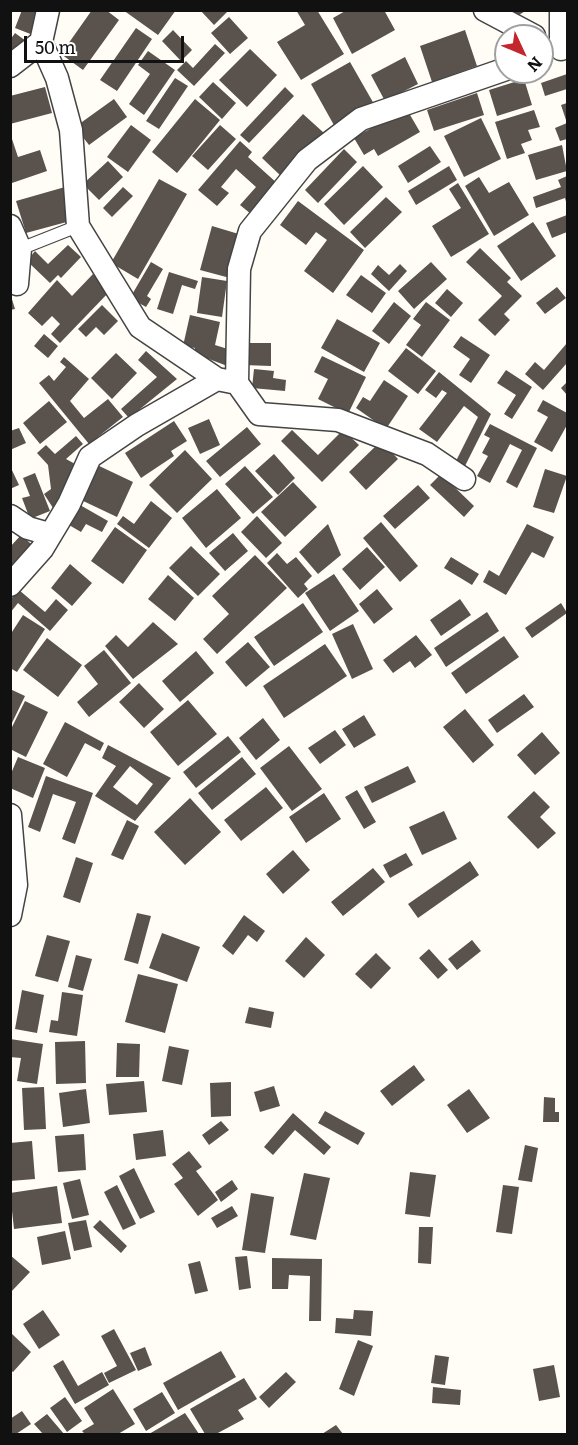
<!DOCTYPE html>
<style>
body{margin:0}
#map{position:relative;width:578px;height:1445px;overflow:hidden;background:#fffdf5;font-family:Literata,serif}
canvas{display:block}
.frame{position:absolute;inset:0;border:12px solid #111;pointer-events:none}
.north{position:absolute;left:494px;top:24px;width:60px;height:60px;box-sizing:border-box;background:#fff;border:2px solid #a0a0a0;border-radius:50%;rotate:134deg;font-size:16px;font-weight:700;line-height:24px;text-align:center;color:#111}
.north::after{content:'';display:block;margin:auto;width:21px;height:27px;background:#c4262e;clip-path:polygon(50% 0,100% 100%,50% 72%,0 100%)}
.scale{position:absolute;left:24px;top:36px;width:160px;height:27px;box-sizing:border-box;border:3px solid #111;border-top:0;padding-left:8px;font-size:18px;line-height:21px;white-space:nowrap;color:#111;-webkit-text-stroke:4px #fff;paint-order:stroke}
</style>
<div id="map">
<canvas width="578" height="1445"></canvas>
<div class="frame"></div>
<div class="north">N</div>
<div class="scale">50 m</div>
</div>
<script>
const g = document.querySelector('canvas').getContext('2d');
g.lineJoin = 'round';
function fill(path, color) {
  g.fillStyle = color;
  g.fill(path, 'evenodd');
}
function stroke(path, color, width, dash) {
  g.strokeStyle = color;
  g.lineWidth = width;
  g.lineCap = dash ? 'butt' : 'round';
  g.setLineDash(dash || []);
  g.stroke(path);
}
fill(new Path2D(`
 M 22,10 L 43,10 L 33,35 L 15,28 Z
 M 92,10 L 106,10 L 119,20 L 83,70 L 61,54 Z
 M 123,10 L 176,10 L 158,35 Z
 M 200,10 L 229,10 L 214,25 Z
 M 296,10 L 317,10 L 344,54 L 301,80 L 277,42 L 305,25 Z
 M 347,10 L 384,10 L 395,30 L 352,54 L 333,18 Z
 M 509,10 L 527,10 L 514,18 Z
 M 229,17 L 248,38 L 230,54 L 211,33 Z
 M 136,28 L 152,39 L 117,91 L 100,80 Z
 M 173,30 L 192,50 L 181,61 L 162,41 Z
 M 465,30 L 477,66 L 432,82 L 420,46 Z
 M 15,33 L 26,41 L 10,62 L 10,40 Z
 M 215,44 L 225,53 L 194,86 L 177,70 L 186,61 L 193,68 Z
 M 250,49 L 277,75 L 247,107 L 219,80 Z
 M 148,51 L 175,70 L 144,115 L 129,104 L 150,74 L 138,65 Z
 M 405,57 L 418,84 L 385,101 L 371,75 Z
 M 350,62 L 374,104 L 335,127 L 311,84 Z
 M 567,74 L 567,89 L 545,96 L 541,83 Z
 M 175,78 L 188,86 L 159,129 L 146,121 Z
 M 524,79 L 532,105 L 497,116 L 489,90 Z
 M 213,82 L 236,103 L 222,119 L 199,97 Z
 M 45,87 L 52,113 L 10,124 L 10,96 Z
 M 285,87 L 294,96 L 249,143 L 240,135 Z
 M 477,93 L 484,115 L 434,131 L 427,110 Z
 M 114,99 L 127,117 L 89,145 L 75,127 Z
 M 195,99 L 220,120 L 177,173 L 152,152 Z
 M 567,103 L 567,123 L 561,105 Z
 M 406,108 L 420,132 L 378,156 L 374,149 L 364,155 L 354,138 Z
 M 534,110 L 540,127 L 528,130 L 532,140 L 521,144 L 525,153 L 507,159 L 495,122 Z
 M 303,114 L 324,133 L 282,177 L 262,158 Z
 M 481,118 L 501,159 L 464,177 L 444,136 Z
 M 567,123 L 567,139 L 560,141 L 555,128 Z
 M 131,125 L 151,140 L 128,172 L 107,157 Z
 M 220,125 L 236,139 L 208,170 L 192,156 Z
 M 11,136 L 18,157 L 40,150 L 47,171 L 12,183 Z
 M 240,141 L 252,152 L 248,157 L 278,184 L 251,214 L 240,205 L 256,187 L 236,169 L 221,187 L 229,193 L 217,206 L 198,190 Z
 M 562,145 L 567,171 L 536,180 L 528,155 Z
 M 430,146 L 441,162 L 408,183 L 398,166 Z
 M 344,149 L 357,162 L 318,203 L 305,190 Z
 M 108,161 L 123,177 L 99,200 L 83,184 Z
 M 363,166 L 383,187 L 344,225 L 324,204 Z
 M 449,166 L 457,180 L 416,205 L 408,191 Z
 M 567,176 L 567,205 L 565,198 L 536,208 L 533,197 L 561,187 L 558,180 Z
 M 479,177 L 489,193 L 509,182 L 529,215 L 494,236 L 465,186 Z
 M 159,179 L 187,194 L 138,279 L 111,263 Z
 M 458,183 L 489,234 L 451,257 L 432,226 L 461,208 L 449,189 Z
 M 65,187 L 74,220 L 26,233 L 16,201 Z
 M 123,187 L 133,196 L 112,217 L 103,208 Z
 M 386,197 L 402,212 L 365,248 L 350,232 Z
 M 298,201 L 364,250 L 333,293 L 304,271 L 327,240 L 316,232 L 306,245 L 280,225 Z
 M 567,215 L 567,232 L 552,238 L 546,223 Z
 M 533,222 L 556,256 L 521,281 L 497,246 Z
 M 212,226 L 242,235 L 230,278 L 200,270 Z
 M 68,245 L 81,257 L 61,278 L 58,275 L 50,283 L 27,261 L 35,251 L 48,264 Z
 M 480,248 L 511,278 L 507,282 L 522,296 L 504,314 L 510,320 L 495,336 L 478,320 L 502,296 L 466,262 Z
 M 151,262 L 163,269 L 147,296 L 151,299 L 146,307 L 130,298 Z
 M 431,262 L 447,279 L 414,309 L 398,291 Z
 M 400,264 L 407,271 L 389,291 L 371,274 L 378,265 L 389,275 Z
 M 169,272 L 198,281 L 195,289 L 182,285 L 173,314 L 157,309 Z
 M 93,274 L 110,291 L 60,343 L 51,334 L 60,324 L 52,316 L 42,326 L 28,313 L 57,280 L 72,296 Z
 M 361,275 L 386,293 L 372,313 L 346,295 Z
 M 202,277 L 227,281 L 222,317 L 197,313 Z
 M 557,287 L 566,298 L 545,314 L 536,303 Z
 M 447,289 L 463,303 L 451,317 L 435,303 Z
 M 10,293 L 15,309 L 10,310 Z
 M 394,302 L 411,316 L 389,344 L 372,331 Z
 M 426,302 L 450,320 L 422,357 L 406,345 L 421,325 L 413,319 Z
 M 102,305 L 118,321 L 104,335 L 96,327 L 86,337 L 78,329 Z
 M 190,315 L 220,322 L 215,345 L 231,350 L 230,367 L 193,353 L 195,348 L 183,346 Z
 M 337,319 L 380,343 L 364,372 L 321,348 Z
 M 44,334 L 58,346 L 48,358 L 34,346 Z
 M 461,336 L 490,355 L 471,383 L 459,375 L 470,359 L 453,347 Z
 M 243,343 L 271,343 L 271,366 L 243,365 Z
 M 567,343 L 567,363 L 543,390 L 525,374 L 535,362 L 544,370 Z
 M 406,348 L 436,371 L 418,394 L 388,371 Z
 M 146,351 L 177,379 L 129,418 L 121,409 L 157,377 L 138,360 Z
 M 116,353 L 137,373 L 112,399 L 91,378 Z
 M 322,356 L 366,377 L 348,414 L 318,399 L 328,379 L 314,372 Z
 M 64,357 L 89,379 L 70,401 L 84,418 L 108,399 L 123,417 L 89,444 L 39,383 L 49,375 L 54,381 L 66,367 L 60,362 Z
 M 254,369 L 274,371 L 273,378 L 286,380 L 285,391 L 252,388 Z
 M 506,370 L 532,387 L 512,419 L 504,414 L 516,395 L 497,383 Z
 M 439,372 L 491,414 L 465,466 L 456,461 L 478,417 L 464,406 L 437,442 L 419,429 L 447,393 L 442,390 L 436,398 L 425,390 Z
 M 384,380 L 408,396 L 386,429 L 356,408 L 363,397 L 370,401 Z
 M 567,382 L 567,395 L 561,388 Z
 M 543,400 L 567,413 L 567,425 L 552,452 L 534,442 L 548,417 L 537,411 Z
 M 49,401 L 67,422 L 40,444 L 23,423 Z
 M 209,419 L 220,445 L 200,454 L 188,428 Z
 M 174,421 L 187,441 L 171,451 L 174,456 L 141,478 L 125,453 Z
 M 490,424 L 537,448 L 517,488 L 506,482 L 522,450 L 510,444 L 490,483 L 477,476 L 488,456 L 482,453 L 490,438 L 484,435 Z
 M 247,427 L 261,444 L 220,477 L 206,461 Z
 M 19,428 L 26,443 L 10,450 L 10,431 Z
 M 292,430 L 318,455 L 343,430 L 359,445 L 322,482 L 281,441 Z
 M 76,436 L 83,444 L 66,459 L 77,465 L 53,508 L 44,494 L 51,489 L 48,465 L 37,453 L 46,445 L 55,454 Z
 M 381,441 L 398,459 L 366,490 L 349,472 Z
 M 185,450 L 212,479 L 177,513 L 149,485 Z
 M 274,454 L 295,478 L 278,495 L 255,471 Z
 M 95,464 L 133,482 L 117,517 L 79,499 Z
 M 10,466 L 19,485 L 10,489 Z
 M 245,466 L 273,497 L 253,514 L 225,484 Z
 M 545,469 L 567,476 L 554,513 L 533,507 Z
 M 35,473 L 50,511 L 30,519 L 22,498 L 30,496 L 23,478 Z
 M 441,474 L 474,506 L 464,517 L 430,485 Z
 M 293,482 L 317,507 L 285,537 L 261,512 Z
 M 418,485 L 430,498 L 395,529 L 383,516 Z
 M 217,489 L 241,518 L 206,548 L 182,518 Z
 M 151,501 L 172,518 L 149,548 L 117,524 L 123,516 L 134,524 Z
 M 80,505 L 108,521 L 102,532 L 86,524 L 81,532 L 69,525 Z
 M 257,516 L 282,543 L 266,558 L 241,532 Z
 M 381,522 L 418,566 L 400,582 L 363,538 Z
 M 328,524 L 341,555 L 318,574 L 299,552 Z
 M 527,524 L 554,537 L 544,558 L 532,552 L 506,595 L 483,582 L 489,570 L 499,576 Z
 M 115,527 L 147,550 L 123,584 L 91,561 Z
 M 233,533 L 248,551 L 225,571 L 209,553 Z
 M 21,535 L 38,550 L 10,576 L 10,547 Z
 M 191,546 L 220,574 L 198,596 L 169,568 Z
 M 367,547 L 385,567 L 360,590 L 342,569 Z
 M 277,553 L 287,564 L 296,557 L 312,576 L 304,584 L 308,589 L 298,598 L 267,563 Z
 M 255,555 L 287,588 L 217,654 L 203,639 L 229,614 L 212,596 Z
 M 451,557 L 479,574 L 472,585 L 444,568 Z
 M 70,564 L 92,583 L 72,606 L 51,588 Z
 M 334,574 L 359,611 L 330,631 L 305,593 Z
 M 168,575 L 194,598 L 175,621 L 148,599 Z
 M 377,589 L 393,609 L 374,624 L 359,604 Z
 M 19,590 L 45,612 L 56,599 L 68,610 L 50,631 L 18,603 L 10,613 L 10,600 Z
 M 460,599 L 471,615 L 441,636 L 430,620 Z
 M 303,603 L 323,632 L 274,666 L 254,637 Z
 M 561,603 L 567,613 L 532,638 L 525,628 Z
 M 487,612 L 499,631 L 446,667 L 434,648 Z
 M 23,615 L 45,629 L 17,672 L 10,668 L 10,635 Z
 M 153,622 L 178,644 L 133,679 L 105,646 L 116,635 L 128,647 Z
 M 353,624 L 373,669 L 352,679 L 332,634 Z
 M 416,635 L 432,655 L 415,668 L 410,661 L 393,673 L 383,660 Z
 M 504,636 L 519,657 L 466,694 L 451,673 Z
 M 47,638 L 82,665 L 58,697 L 23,670 Z
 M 248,642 L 270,667 L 246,687 L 225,662 Z
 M 325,644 L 347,676 L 284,718 L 263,686 Z
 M 104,650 L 131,683 L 89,717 L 77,702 L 98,684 L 84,666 Z
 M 196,651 L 214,673 L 180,702 L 162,681 Z
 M 139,683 L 164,709 L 144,728 L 119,702 Z
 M 10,689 L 25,696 L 10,727 Z
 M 524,694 L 534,707 L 497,733 L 488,720 Z
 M 188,700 L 217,734 L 178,766 L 150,732 Z
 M 25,701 L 48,712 L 26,757 L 10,749 L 10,731 Z
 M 465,709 L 494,745 L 473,763 L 443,727 Z
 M 364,715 L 376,735 L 354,748 L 342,729 Z
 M 263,718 L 280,740 L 256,760 L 239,738 Z
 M 65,722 L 104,743 L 100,751 L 85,743 L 67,777 L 43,764 Z
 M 335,730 L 346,745 L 320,764 L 308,748 Z
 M 542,732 L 560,753 L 535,775 L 517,755 Z
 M 228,736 L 241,752 L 196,788 L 183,772 Z
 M 108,745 L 171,778 L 135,821 L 95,796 L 116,766 L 102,758 ZM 130,766 L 153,784 L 137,805 L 113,787 Z
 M 289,746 L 322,789 L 292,811 L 260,768 Z
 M 18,757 L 45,768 L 33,798 L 10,788 L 10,776 Z
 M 242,757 L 256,774 L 212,810 L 198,793 Z
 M 408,766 L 416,782 L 372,803 L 364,787 Z
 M 46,776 L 93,793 L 75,844 L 62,839 L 76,802 L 53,794 L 40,832 L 28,827 Z
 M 266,787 L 283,808 L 241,841 L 224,820 Z
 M 357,790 L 376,822 L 364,829 L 345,797 Z
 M 534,791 L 550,807 L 540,817 L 556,833 L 538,849 L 507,817 Z
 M 324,793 L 341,819 L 306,843 L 289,817 Z
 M 190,798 L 221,832 L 185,865 L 154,832 Z
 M 444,811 L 457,839 L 422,855 L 409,827 Z
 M 127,820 L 139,826 L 123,860 L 111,855 Z
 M 293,850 L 310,870 L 283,894 L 266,874 Z
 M 406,853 L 413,865 L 390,878 L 383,865 Z
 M 76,857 L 93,863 L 80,903 L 63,897 Z
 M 470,861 L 479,875 L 418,918 L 408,904 Z
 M 373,868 L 385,882 L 343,916 L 331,902 Z
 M 137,913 L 151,916 L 138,964 L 124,960 Z
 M 244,915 L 265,931 L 257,942 L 248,935 L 233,955 L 222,946 Z
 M 162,933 L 200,947 L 187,982 L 149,968 Z
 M 47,935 L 70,941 L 58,982 L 35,976 Z
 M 306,937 L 325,955 L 304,978 L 285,961 Z
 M 472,940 L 481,951 L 457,970 L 448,959 Z
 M 429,949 L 448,970 L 438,979 L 419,958 Z
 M 376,953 L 391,968 L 371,989 L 355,974 Z
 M 76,955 L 92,959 L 83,991 L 68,987 Z
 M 138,974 L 178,984 L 165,1033 L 125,1022 Z
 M 22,990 L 44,995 L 37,1033 L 15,1029 Z
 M 62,992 L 83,995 L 77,1036 L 49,1032 L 51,1020 L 58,1021 Z
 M 249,1007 L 274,1012 L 271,1028 L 245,1023 Z
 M 10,1039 L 43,1044 L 37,1084 L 17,1081 L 21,1058 L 10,1057 Z
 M 85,1041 L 86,1083 L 56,1084 L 55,1042 Z
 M 117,1043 L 140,1044 L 139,1077 L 116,1077 Z
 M 169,1046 L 189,1050 L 182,1085 L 162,1081 Z
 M 414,1065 L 425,1080 L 392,1106 L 380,1091 Z
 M 144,1081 L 147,1112 L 109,1115 L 106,1084 Z
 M 231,1082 L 231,1116 L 211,1117 L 210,1083 Z
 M 274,1086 L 280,1106 L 260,1112 L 254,1092 Z
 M 44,1087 L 46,1129 L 24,1130 L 22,1088 Z
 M 86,1089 L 90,1123 L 63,1127 L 59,1093 Z
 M 469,1089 L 490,1118 L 467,1133 L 447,1105 Z
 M 544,1097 L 555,1098 L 555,1112 L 559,1112 L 559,1122 L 543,1122 Z
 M 325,1111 L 365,1133 L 358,1145 L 318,1123 Z
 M 293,1113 L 331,1147 L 324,1155 L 295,1130 L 273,1155 L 264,1147 Z
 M 221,1121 L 229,1130 L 209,1145 L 202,1135 Z
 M 163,1130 L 166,1156 L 136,1160 L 133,1134 Z
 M 84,1134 L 86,1170 L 58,1172 L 55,1136 Z
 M 32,1141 L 35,1179 L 10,1181 L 10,1143 Z
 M 525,1145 L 538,1148 L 532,1182 L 518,1180 Z
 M 189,1151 L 202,1167 L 196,1171 L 218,1200 L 198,1216 L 174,1184 L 183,1178 L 172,1164 Z
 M 134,1168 L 155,1212 L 140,1219 L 119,1176 Z
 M 410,1172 L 436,1175 L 430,1217 L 405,1214 Z
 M 304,1173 L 330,1178 L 316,1240 L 290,1235 Z
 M 80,1179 L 89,1215 L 72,1219 L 63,1183 Z
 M 232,1180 L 238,1189 L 221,1202 L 215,1192 Z
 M 117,1185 L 136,1224 L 123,1230 L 104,1192 Z
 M 503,1185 L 519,1187 L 512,1234 L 496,1232 Z
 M 57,1186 L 62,1223 L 14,1229 L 10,1193 Z
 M 251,1193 L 274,1197 L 265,1253 L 242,1250 Z
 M 232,1206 L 238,1216 L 217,1228 L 211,1218 Z
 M 86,1220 L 92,1247 L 74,1251 L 68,1223 Z
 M 100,1220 L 127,1246 L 121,1253 L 93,1227 Z
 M 419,1227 L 433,1227 L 431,1264 L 418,1263 Z
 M 65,1231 L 71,1259 L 42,1265 L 37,1237 Z
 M 10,1255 L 30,1272 L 10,1293 Z
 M 247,1256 L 251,1288 L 239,1290 L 235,1257 Z
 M 272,1258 L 322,1259 L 321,1321 L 309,1321 L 310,1276 L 289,1275 L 288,1289 L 272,1289 Z
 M 200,1261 L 208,1291 L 195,1294 L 188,1264 Z
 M 43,1310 L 60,1335 L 39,1349 L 23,1324 Z
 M 354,1310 L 373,1311 L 371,1336 L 335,1333 L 336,1318 L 353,1319 Z
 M 114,1329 L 136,1370 L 109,1383 L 104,1373 L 117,1366 L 101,1336 Z
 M 10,1332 L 31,1352 L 13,1372 L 10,1370 Z
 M 358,1340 L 373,1346 L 354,1396 L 339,1389 Z
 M 145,1347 L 152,1365 L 138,1371 L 130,1353 Z
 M 221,1351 L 236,1377 L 178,1410 L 163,1383 Z
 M 435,1355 L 449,1357 L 445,1385 L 431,1383 Z
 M 63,1360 L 78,1386 L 102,1372 L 109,1385 L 75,1404 L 53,1366 Z
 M 554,1365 L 560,1397 L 539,1401 L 533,1369 Z
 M 286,1372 L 296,1382 L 269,1408 L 259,1397 Z
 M 244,1378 L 257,1399 L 238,1410 L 244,1419 L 216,1434 L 205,1434 L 190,1409 Z
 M 433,1387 L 461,1390 L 460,1405 L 432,1403 Z
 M 113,1389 L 135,1424 L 118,1434 L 85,1434 L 82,1431 L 94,1424 L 84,1408 Z
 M 162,1392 L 175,1413 L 146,1431 L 133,1409 Z
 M 65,1397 L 82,1421 L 67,1432 L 50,1408 Z
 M 22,1411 L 31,1424 L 16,1434 L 10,1434 L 10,1419 Z
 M 185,1413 L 199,1434 L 149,1434 Z
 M 47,1414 L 64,1434 L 43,1434 L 34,1424 Z
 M 336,1425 L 343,1434 L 322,1434 Z`), '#5a524d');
const lane = new Path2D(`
 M 20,249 L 78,226`);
const street = new Path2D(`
 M 48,10 L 41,42 L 57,78 L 71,130 L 78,226 L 140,327 L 217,379 L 237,383 L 259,414 L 338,420 L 427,454 L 464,479
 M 485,10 L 534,36
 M 561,49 L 561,10
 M 10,66 L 41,42
 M 10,226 L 20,249 L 17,284
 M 237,383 L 239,269 L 250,231 L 307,160 L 361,119 L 506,69
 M 10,516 L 28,528 L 49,534
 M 10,585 L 42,549 L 69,504 L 90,457 L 137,425 L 217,379
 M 10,815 L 16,885 L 10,915`);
stroke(lane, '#444', 14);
stroke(street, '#444', 25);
stroke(lane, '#fff', 12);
stroke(street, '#fff', 22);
</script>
